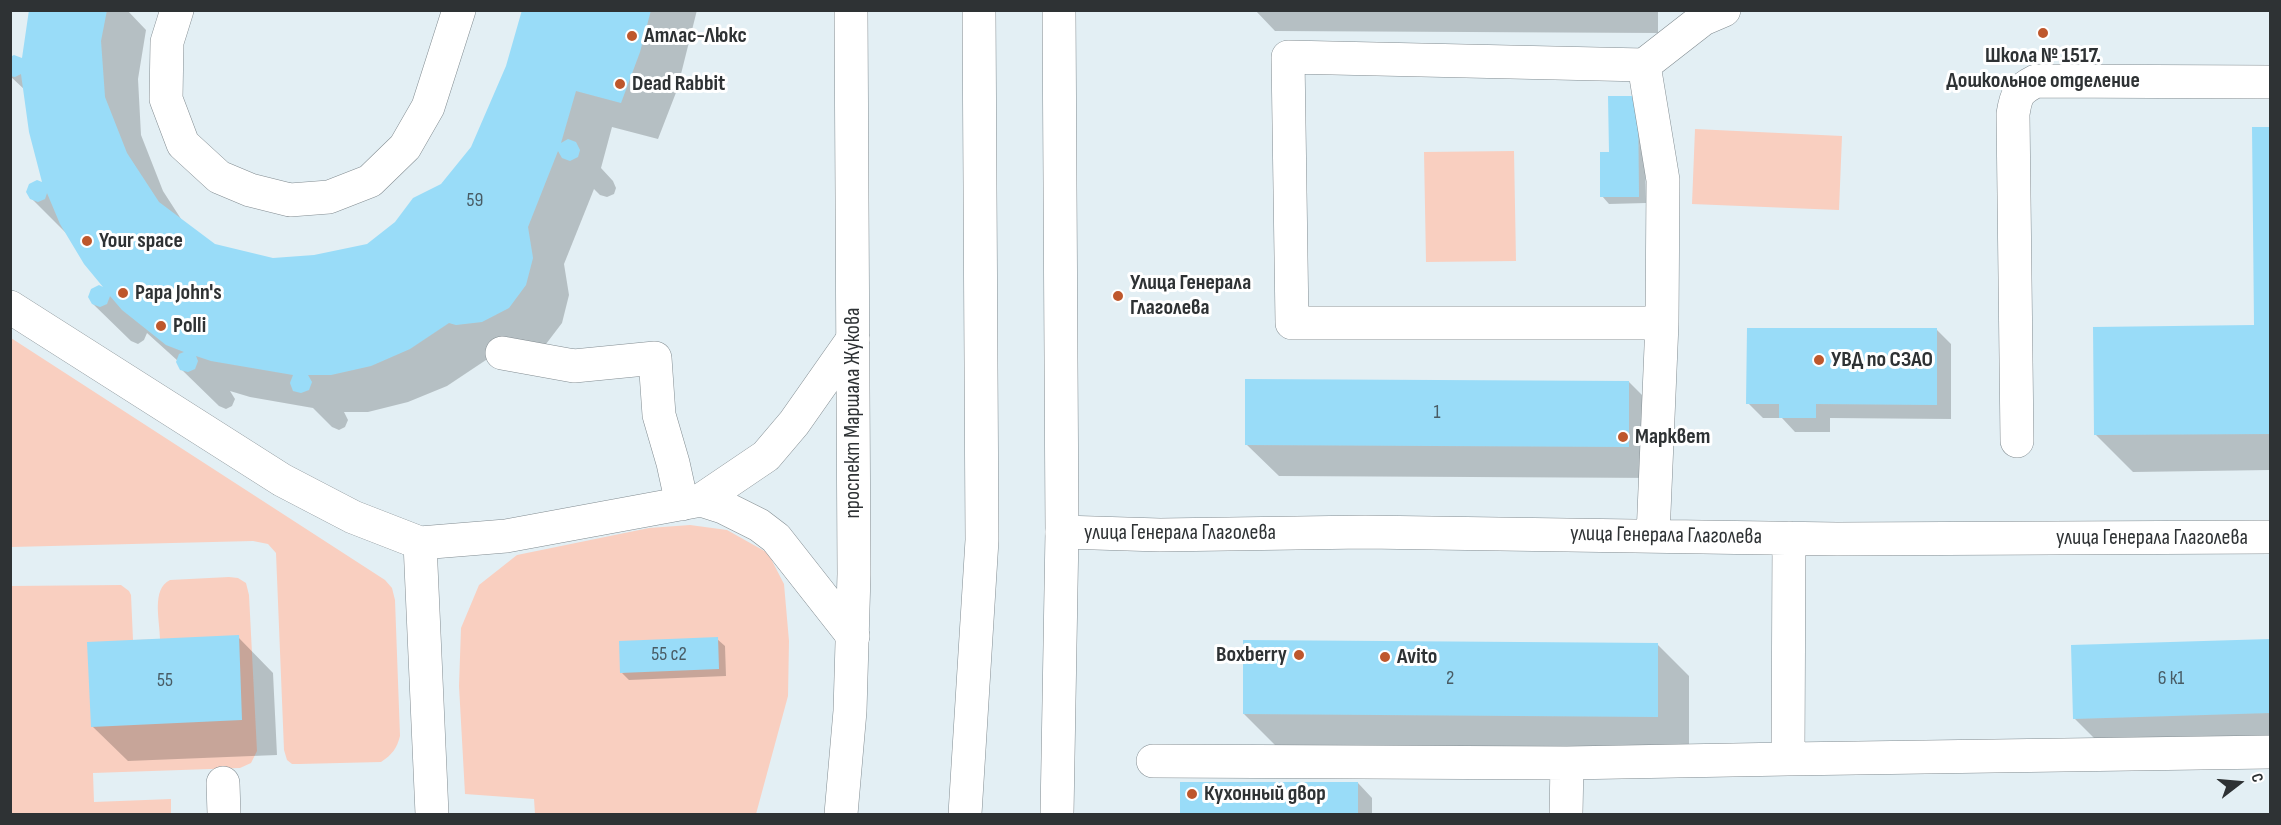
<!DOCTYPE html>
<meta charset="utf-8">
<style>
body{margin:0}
#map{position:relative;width:2281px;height:825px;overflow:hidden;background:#e3eff4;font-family:"Sofia Sans Condensed",sans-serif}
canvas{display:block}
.frame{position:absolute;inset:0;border:12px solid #2e3234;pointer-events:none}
.north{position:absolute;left:2209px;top:753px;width:60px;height:60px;-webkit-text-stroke:4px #fff;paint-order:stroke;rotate:74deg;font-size:16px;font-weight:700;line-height:24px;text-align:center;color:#2e3234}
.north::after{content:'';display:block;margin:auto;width:21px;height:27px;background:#2e3234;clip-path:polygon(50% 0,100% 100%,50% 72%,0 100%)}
</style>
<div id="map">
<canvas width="2281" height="825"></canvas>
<div class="frame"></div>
<div class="north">С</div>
</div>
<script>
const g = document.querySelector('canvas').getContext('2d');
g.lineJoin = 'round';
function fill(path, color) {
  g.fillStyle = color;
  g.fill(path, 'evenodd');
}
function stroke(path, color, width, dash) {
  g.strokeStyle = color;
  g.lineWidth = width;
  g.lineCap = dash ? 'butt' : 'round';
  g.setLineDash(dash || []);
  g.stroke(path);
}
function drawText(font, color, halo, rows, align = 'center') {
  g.font = font + ' "Sofia Sans Condensed",sans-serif';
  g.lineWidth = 6;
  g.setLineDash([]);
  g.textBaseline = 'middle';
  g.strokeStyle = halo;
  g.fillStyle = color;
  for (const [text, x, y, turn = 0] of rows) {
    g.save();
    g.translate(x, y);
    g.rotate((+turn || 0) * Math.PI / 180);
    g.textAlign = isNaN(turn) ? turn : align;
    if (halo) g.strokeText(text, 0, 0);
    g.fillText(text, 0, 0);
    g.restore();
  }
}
fill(new Path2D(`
 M 1695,129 L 1842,136 L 1839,210 L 1692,204 Z
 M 1514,151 L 1516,261 L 1426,262 L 1424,152 Z
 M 11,338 L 385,580 L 392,588 L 395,600 L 400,736 C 397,748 392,755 381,762 L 299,764 L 292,764 L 287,760 L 284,750 L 276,553 L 268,544 L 253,541 L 11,547 Z
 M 690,525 L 727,530 L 768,553 L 784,584 L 789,641 L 788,696 L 756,814 L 535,814 L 534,799 L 465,794 L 459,686 L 461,628 L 479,585 L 517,555 L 649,528 Z
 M 229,577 L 238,578 L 246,583 L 249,595 L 257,751 L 251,763 L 240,768 L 93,773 L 94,802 L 171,799 L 171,814 L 11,814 L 10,586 L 121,585 L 129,591 L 131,595 L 133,640 L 160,639 C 160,621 151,589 170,580 Z`), '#f9cfc0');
fill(new Path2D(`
 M 31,10 L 127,10 L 146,30 L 138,79 L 141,135 L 163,191 L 183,222 L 215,245 L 273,259 L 314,257 L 368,245 L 441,185 L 472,148 L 508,66 L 524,10 L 697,10 L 677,90 L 658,139 L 612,127 L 601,168 L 613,181 L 616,188 L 614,194 L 607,197 L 600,195 L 594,189 L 564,264 L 569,295 L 562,323 L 546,344 L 494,362 L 486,360 L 447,386 L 408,402 L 368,412 L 344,412 L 348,420 L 345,427 L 339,430 L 332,427 L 313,408 L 250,397 L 230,391 L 235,399 L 232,406 L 226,409 L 219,406 L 181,369 L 178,361 L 147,333 L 144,340 L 138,344 L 131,341 L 93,304 L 107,290 L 69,236 L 31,198 L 45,185 L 25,90 L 10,76 L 24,60 Z
 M 1255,10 L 1658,10 L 1658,33 L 1275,31 Z
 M 1644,104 L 1646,203 L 1609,204 L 1602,196 L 1610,153 Z
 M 2253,128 L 2270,128 L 2270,470 L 2133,472 L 2096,435 L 2256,327 Z
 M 1937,330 L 1951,344 L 1951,419 L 1830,418 L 1830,432 L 1795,432 L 1782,418 L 1763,418 L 1748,403 Z
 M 1629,382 L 1661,414 L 1661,478 L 1279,476 L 1247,445 Z
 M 238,637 L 273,673 L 277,755 L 128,761 L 92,726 Z
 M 717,639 L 725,646 L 726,676 L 629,680 L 622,673 Z
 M 2270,641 L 2270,745 L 2106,750 L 2074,718 L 2072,646 Z
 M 1657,644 L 1689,676 L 1689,748 L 1276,746 L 1244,714 Z
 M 1182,783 L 1358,783 L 1372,798 L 1372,814 L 1182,814 Z`), '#0003');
fill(new Path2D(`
 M 29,10 L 107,10 L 101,41 L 105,97 L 127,153 L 159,202 L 215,244 L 273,258 L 314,255 L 367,244 L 395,222 L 413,198 L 441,184 L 471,147 L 506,66 L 522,10 L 651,10 L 640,52 L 621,103 L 576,91 L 561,143 L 568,139 L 576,142 L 580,150 L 578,157 L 570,161 L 562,158 L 558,151 L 528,227 L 533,258 L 526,285 L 509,308 L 482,322 L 456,325 L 449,323 L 410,349 L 371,366 L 331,375 L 308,375 L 312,382 L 309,390 L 301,393 L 293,391 L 290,383 L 293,375 L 211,361 L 196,356 L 198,361 L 195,369 L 188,372 L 180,370 L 176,362 L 179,354 L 184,352 L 166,345 L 122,310 L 110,296 L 107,304 L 100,307 L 92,304 L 88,297 L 91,289 L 99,285 L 103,287 L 84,264 L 60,224 L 47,193 L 45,199 L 38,202 L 30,199 L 26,192 L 29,184 L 37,180 L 42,182 L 29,132 L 21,74 L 15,77 L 10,76 L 10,57 L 14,55 L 22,58 Z
 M 1608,96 L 1638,96 L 1639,197 L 1600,197 L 1600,152 L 1609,152 Z
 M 2252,127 L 2270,127 L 2270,434 L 2094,435 L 2093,327 L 2254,325 Z
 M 1747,328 L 1937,328 L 1937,405 L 1816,404 L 1816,418 L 1779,418 L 1779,404 L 1746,404 Z
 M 1245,379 L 1629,381 L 1629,447 L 1245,445 Z
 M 239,635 L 242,720 L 91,727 L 87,642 Z
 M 718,637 L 719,669 L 620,673 L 619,641 Z
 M 2270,639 L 2270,713 L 2073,719 L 2071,645 Z
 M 1243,640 L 1658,643 L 1658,717 L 1243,714 Z
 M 1180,782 L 1358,782 L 1358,814 L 1180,814 Z`), '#99dcf8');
const minor = new Path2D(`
 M 177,10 L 167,42 L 166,99 L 183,144 L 219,177 L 250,190 L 290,200 L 329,197 L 370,181 L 405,147 L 428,107 L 459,10
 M 1644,65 L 1288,57 L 1292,323 L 1662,323
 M 10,307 L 282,480 L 353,517 L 420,543 L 506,536 L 701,500 L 766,456 L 794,423 L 853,339
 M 502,353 L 574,366 L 655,358 L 659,415 L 673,463 L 682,504
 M 2017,441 L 2013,114 C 2016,95 2018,90 2036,81 L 2270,82
 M 701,500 L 723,507 L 759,525 L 776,538 L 853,636
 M 1062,532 L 1160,535 L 1365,532 L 1837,539 L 2270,537
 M 1653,536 L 1662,323 L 1663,180 L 1644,65 L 1703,19 L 1724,10
 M 1789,538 L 1788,759 L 2270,752
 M 420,543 L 432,814
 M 1153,761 L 1567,763 L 1788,759
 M 223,783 L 224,814
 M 1566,814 L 1567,763`);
const major = new Path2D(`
 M 841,814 L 850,711 L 854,574 L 851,10
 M 965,814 L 982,540 L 979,10
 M 1057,814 L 1062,532 L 1059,10`);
stroke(minor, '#828c91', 34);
stroke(major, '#828c91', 34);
stroke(minor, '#fff', 33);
stroke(major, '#fff', 33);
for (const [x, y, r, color] of [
 [2043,33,6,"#be572c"],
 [632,36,6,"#be572c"],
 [620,84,6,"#be572c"],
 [87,241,6,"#be572c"],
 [123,293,6,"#be572c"],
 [1118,296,6,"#be572c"],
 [161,326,6,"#be572c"],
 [1819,360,6,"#be572c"],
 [1623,437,6,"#be572c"],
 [1299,655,6,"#be572c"],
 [1385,657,6,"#be572c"],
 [1192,794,6,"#be572c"]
]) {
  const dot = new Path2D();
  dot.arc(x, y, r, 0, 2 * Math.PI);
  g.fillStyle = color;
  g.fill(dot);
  stroke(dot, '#fff', 2);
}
drawText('20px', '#495c65', null, [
 ["59",475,201],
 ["1",1437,413],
 ["55 с2",669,655],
 ["2",1450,679],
 ["6 к1",2171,679],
 ["55",165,681]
]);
drawText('bold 22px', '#2e3234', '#fff', [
 ["Атлас-Люкс",644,36],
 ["Школа № 1517.",2043,56,"center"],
 ["Дошкольное отделение",2043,81,"center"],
 ["Dead Rabbit",632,84],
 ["Your space",99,241],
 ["Улица Генерала",1130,283],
 ["Глаголева",1130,308],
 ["Papa John's",135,293],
 ["Polli",173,326],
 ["УВД по СЗАО",1831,360],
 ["Марквет",1635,437],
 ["Boxberry",1287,655,"right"],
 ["Avito",1397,657],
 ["Кухонный двор",1204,794]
], 'left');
drawText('22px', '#2e3234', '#fff', [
 ["проспект Маршала Жукова",853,413,-90],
 ["улица Генерала Глаголева",1180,533],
 ["улица Генерала Глаголева",1666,536,1],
 ["улица Генерала Глаголева",2152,538]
]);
</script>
